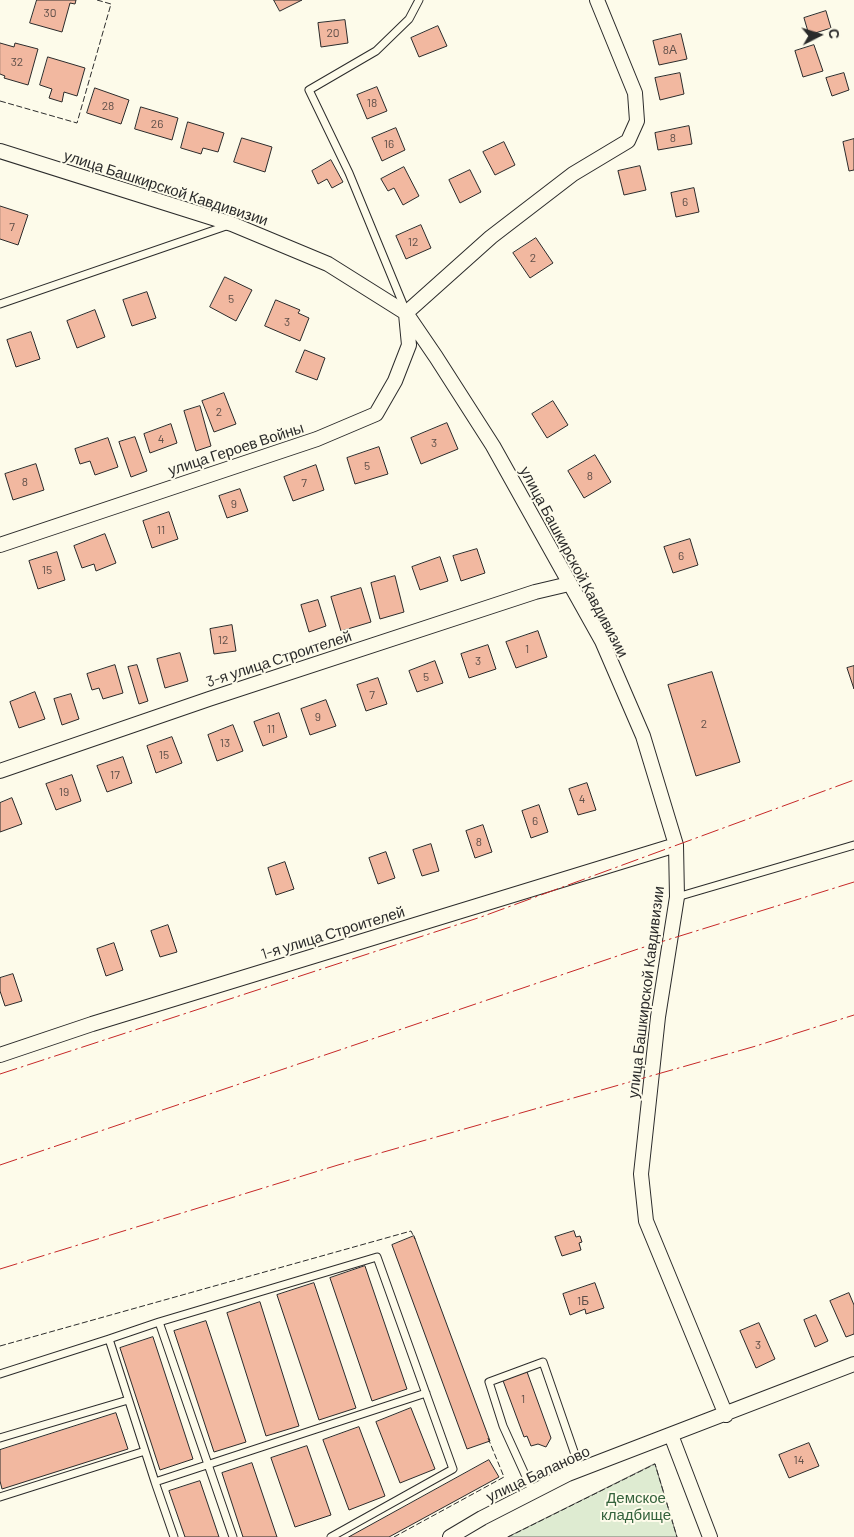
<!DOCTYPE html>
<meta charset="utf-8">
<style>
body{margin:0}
#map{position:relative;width:854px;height:1537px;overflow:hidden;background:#fdfbea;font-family:Barlow,sans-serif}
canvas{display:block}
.north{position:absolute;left:794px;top:10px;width:50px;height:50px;-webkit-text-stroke:4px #fdfbea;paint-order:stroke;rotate:85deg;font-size:14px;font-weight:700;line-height:20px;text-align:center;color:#2b2b2b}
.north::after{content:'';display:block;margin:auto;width:18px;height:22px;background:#2b2b2b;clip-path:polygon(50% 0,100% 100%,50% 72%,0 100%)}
</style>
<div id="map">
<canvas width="854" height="1537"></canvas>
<div class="north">С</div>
</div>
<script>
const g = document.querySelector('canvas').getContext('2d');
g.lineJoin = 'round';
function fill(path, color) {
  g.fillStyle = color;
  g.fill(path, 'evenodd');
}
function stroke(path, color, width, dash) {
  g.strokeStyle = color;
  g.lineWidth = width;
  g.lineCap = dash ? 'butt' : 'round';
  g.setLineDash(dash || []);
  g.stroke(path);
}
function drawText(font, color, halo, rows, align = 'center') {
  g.font = font + ' Barlow,sans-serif';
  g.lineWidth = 4;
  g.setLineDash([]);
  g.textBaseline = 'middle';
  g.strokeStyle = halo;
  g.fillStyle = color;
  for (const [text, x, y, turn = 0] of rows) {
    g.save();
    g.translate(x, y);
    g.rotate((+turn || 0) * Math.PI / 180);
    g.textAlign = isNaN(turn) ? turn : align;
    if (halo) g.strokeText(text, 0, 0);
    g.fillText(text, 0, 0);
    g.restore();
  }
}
const green = new Path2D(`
 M 655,1464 L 677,1537 L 508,1537 Z`);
fill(green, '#deebd1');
stroke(green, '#74746e', 1);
const building = new Path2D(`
 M 37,0 L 76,0 L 75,4 L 70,3 L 62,32 L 30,23 Z
 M 274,0 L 302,0 L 280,11 Z
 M 826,11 L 831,28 L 809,35 L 804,18 Z
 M 345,20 L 348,43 L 321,47 L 318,23 Z
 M 438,26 L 447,46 L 419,57 L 411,38 Z
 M 681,34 L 687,59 L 659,65 L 653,41 Z
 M 0,43 L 14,47 L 15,43 L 38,49 L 28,85 L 4,78 L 5,76 L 0,74 Z
 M 814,45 L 823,71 L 803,77 L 795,51 Z
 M 48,57 L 85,68 L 77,96 L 64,92 L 62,102 L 49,98 L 52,89 L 40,85 Z
 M 680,73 L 684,94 L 660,100 L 655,78 Z
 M 844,73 L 849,90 L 832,96 L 826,78 Z
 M 377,87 L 387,111 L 367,119 L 357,95 Z
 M 95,88 L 129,100 L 121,124 L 87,113 Z
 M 141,107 L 178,118 L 172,140 L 135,129 Z
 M 188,122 L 224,133 L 218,152 L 203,148 L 201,154 L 181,148 Z
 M 689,126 L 692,144 L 658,150 L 655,133 Z
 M 396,128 L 405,150 L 382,161 L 372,138 Z
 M 242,138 L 272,147 L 265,172 L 234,162 Z
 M 854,139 L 854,170 L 849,171 L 843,142 Z
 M 504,142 L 515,165 L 495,175 L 483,152 Z
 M 331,160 L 343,182 L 332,188 L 327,179 L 318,184 L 312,171 Z
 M 640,166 L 646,190 L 624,195 L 618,171 Z
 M 404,167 L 419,196 L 403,205 L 394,188 L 388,191 L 381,179 Z
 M 470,170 L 481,192 L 460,203 L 449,180 Z
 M 694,188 L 699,212 L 676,217 L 671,193 Z
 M 0,206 L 28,215 L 18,245 L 0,239 Z
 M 421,225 L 431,248 L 406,259 L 396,236 Z
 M 536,238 L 553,263 L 530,278 L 513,253 Z
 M 225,277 L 252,290 L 236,321 L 210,307 Z
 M 147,292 L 156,318 L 132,326 L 123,300 Z
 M 276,300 L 300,310 L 298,313 L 309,318 L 300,341 L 265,326 Z
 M 95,310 L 105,337 L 77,348 L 67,321 Z
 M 31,332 L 40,359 L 16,367 L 7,340 Z
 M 305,350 L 325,358 L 317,380 L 296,372 Z
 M 224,393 L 236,424 L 214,432 L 202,401 Z
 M 553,401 L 568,425 L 547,438 L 532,414 Z
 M 200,406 L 211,446 L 196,451 L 184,411 Z
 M 447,423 L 458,449 L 421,464 L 411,438 Z
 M 171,424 L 177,443 L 150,453 L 144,434 Z
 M 135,437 L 147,471 L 131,477 L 119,442 Z
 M 108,438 L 118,467 L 95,475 L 90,461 L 80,464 L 75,449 Z
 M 379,447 L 388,474 L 355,484 L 347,458 Z
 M 595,455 L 611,482 L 584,498 L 568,471 Z
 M 36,464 L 44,490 L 13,500 L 5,474 Z
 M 316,465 L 324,490 L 293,501 L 284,477 Z
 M 240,489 L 248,511 L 227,518 L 219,496 Z
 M 169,512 L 178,539 L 152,548 L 143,521 Z
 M 105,534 L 116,563 L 96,571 L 94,564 L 82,568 L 74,546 Z
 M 690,539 L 698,565 L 673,573 L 664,547 Z
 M 477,549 L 485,573 L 461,581 L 453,556 Z
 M 57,552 L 65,580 L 38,589 L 29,561 Z
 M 440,557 L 448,581 L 420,590 L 412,567 Z
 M 395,576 L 404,612 L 380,619 L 371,583 Z
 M 361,588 L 371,622 L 341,631 L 331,597 Z
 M 318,600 L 326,626 L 309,632 L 301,605 Z
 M 232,625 L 236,651 L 214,654 L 210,629 Z
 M 538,631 L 547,657 L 516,668 L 506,642 Z
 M 488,645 L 496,669 L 469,678 L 461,654 Z
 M 180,653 L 188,681 L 165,688 L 157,659 Z
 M 435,661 L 443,683 L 417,692 L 409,671 Z
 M 115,665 L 123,693 L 103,699 L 99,688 L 92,690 L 87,674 Z
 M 137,665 L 148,701 L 139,704 L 128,667 Z
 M 854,666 L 854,689 L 847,668 Z
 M 712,672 L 740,762 L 696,776 L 668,685 Z
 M 378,678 L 387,704 L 366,711 L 357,685 Z
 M 35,692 L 45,719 L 19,728 L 10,702 Z
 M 71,694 L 79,719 L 62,725 L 54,699 Z
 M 326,700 L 336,726 L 310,735 L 301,709 Z
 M 279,713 L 287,737 L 263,746 L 254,722 Z
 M 233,725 L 243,751 L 217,761 L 208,735 Z
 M 172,737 L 182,763 L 156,773 L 147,746 Z
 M 123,757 L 132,783 L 107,792 L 97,766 Z
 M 72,775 L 81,801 L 56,810 L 46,784 Z
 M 587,783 L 596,810 L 578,815 L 569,789 Z
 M 12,798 L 22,824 L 0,832 L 0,803 Z
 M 539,805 L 548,832 L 531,838 L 522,811 Z
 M 483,825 L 492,852 L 475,858 L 466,831 Z
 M 431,844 L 439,871 L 422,876 L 413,850 Z
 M 386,852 L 395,878 L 378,884 L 369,858 Z
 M 285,862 L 294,889 L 276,895 L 268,868 Z
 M 168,925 L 177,952 L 160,957 L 151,931 Z
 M 114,943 L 123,970 L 106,976 L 97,949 Z
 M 13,974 L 22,1001 L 5,1006 L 0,991 L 0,978 Z
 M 574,1231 L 576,1237 L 580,1236 L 582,1242 L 579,1243 L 581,1250 L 562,1256 L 555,1237 Z
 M 414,1236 L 490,1441 L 467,1449 L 392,1245 Z
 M 365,1266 L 407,1389 L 372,1401 L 330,1278 Z
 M 314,1283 L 356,1408 L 319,1420 L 277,1295 Z
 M 595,1283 L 604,1308 L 586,1314 L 585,1309 L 570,1315 L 563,1294 Z
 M 849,1293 L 854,1305 L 854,1334 L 846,1337 L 830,1301 Z
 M 260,1302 L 299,1426 L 266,1436 L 227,1313 Z
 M 816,1315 L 828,1341 L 815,1347 L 804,1320 Z
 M 206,1321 L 246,1442 L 214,1452 L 174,1331 Z
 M 759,1323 L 775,1359 L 756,1368 L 740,1331 Z
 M 153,1337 L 193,1459 L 160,1470 L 120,1348 Z
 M 526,1369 L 551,1438 L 546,1447 L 538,1444 L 531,1446 L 527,1436 L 524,1437 L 502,1378 Z
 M 411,1408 L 435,1469 L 400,1483 L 376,1422 Z
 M 116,1413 L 128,1449 L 2,1489 L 0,1481 L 0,1450 Z
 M 359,1427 L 385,1496 L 349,1510 L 323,1440 Z
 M 809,1443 L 819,1466 L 789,1478 L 779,1455 Z
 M 307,1446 L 331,1515 L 295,1527 L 271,1458 Z
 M 489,1460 L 499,1477 L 389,1537 L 349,1537 Z
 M 252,1463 L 277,1537 L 243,1537 L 222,1473 Z
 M 200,1481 L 219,1537 L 185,1537 L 169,1491 Z`);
fill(building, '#f2b8a0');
stroke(building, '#2b2b2b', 1);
const lane = new Path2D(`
 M 0,304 L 229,225
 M 405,309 L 349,173 L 309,90 L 376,51 L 409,19 L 419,0
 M 677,897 L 854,845
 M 0,1374 L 109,1339
 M 0,1438 L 128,1400
 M 155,1482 L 109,1339 L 159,1322
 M 533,1492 L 503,1426 L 489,1382 L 543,1362 L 580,1469
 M 0,1497 L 145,1451
 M 174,1537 L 155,1482 L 426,1393
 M 233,1537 L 159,1322 L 377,1257 L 453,1469 L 331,1537`);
const street = new Path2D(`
 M 0,151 L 232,224 L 328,264 L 406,313 L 436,357 L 493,446 L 602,641 L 643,736 L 676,845 L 677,897 L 658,1017 L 641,1174 L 646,1221 L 726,1415
 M 406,313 L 491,237 L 573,174 L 628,141 L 637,121 L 635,93 L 597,0
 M 0,545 L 317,439 L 376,414 L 395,381 L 409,345 L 406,314
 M 0,771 L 209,699 L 535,592 L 569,584
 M 0,1055 L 92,1024 L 676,845
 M 671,1435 L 710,1537
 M 450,1537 L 482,1518 L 568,1474 L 854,1364`);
stroke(lane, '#2b2b2b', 9);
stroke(street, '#2b2b2b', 16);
stroke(lane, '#fdfbea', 7);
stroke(street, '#fdfbea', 14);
stroke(new Path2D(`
 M 0,101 L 77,123 L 111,4 L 97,0
 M 0,1346 L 411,1231 L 415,1239
 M 394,1537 L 504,1477 L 488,1438
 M 508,1537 L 655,1464 L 677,1537`), '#2b2b2b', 1, [6, 2.5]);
stroke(new Path2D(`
 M 0,1074 L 481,917 L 854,780
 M 0,1165 L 638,949 L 854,882
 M 0,1269 L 338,1165 L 756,1046 L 854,1015`), '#c62828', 1, [18, 4, 2.5, 4]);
drawText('12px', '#5d4e48', null, [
 ["30",50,13],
 ["20",333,33],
 ["8А",670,50],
 ["32",17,62],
 ["18",372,103],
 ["28",108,106],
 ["26",157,124],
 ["8",673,138],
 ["16",389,144],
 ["6",685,202],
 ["7",12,227],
 ["12",413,242],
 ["2",533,258],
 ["5",231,299],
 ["3",287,322],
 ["2",219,412],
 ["4",161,439],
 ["3",434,443],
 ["5",367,466],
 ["8",590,476],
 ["8",25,482],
 ["7",304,483],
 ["9",234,504],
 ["11",161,530],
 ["6",681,556],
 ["15",47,570],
 ["12",223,640],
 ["1",527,649],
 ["3",478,661],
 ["5",426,677],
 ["7",372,695],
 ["9",318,717],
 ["2",704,724],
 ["11",271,729],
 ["13",225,743],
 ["15",164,755],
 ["17",115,775],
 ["19",64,792],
 ["4",582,799],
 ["6",535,821],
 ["8",479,842],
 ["1Б",583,1301],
 ["3",758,1345],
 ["1",523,1399],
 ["14",799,1460]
]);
drawText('15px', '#2b2b2b', '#fdfbea', [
 ["улица Башкирской Кавдивизии",166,188,18],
 ["улица Героев Войны",236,449,-18],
 ["улица Башкирской Кавдивизии",574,562,62],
 ["3-я улица Строителей",279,659,-18],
 ["1-я улица Строителей",333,933,-17],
 ["улица Башкирской Кавдивизии",646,992,-83],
 ["улица Баланово",538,1474,-25]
]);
drawText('15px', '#34623c', '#fdfbea', [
 ["Демское",636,1498],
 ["кладбище",636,1515]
]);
</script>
